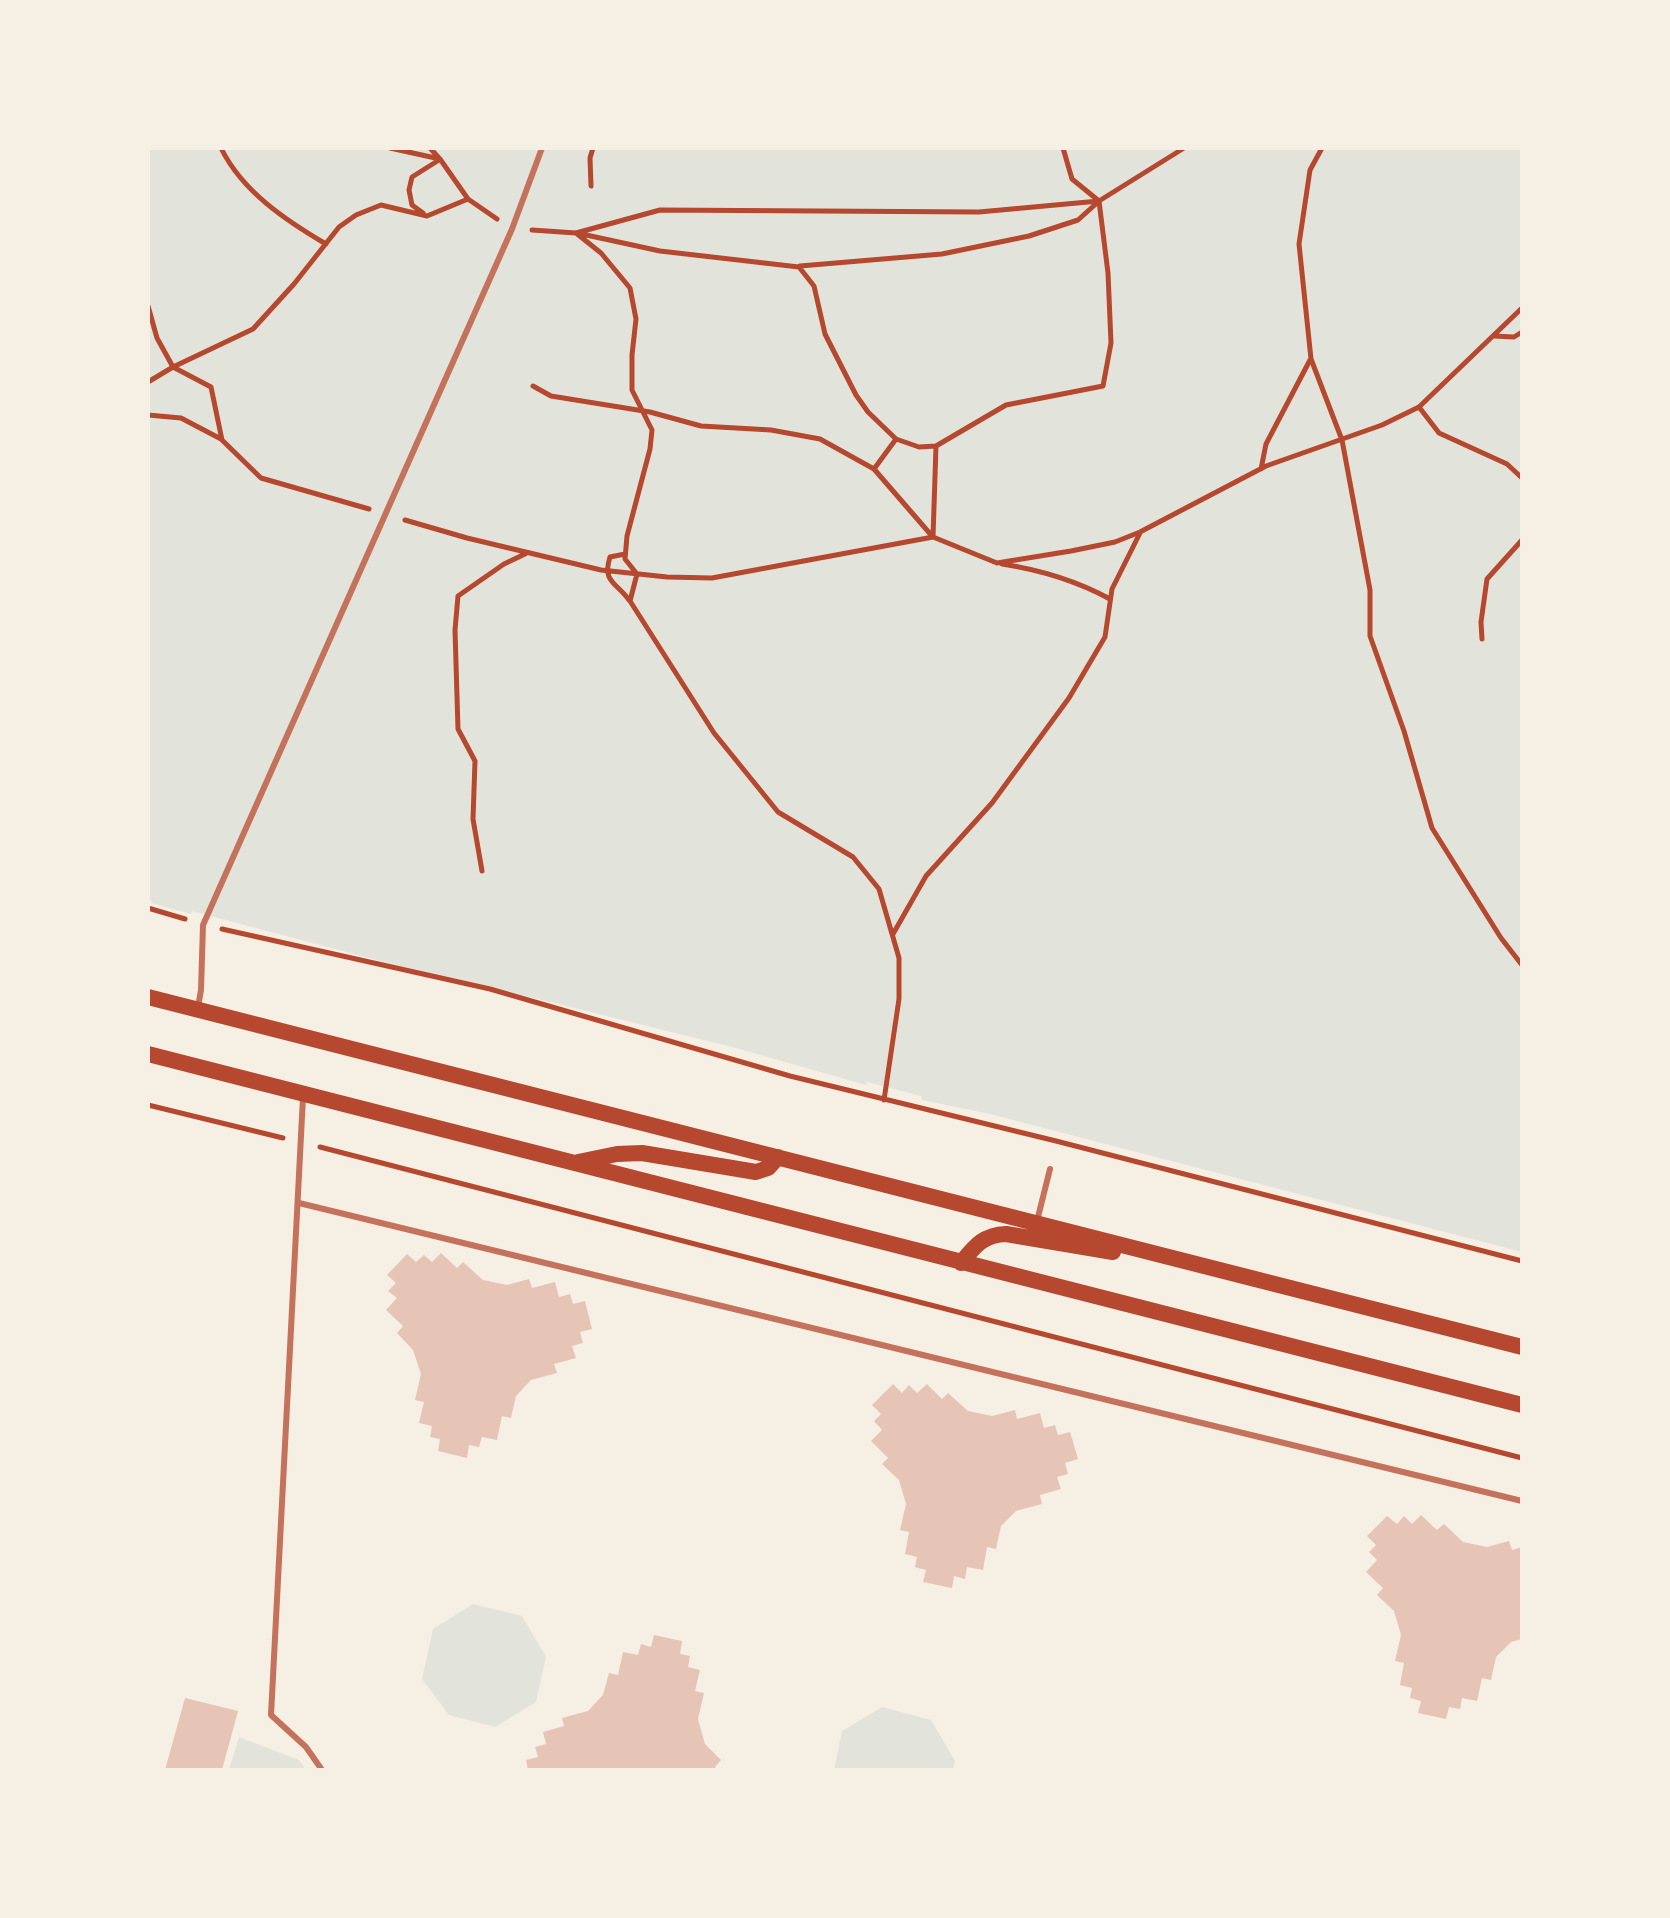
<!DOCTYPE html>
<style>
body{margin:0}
#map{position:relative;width:1670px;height:1918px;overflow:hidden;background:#f6efe4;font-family:"PT Sans",sans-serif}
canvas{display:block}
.frame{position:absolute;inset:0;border:150px solid #f6efe4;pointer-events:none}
</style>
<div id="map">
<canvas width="1670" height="1918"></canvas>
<div class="frame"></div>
</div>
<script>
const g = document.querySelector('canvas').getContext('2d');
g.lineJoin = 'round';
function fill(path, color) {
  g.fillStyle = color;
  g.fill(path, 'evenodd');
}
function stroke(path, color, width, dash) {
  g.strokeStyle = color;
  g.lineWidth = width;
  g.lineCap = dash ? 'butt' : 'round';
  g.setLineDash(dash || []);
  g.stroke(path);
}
fill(new Path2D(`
 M 148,148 L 1522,148 L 1522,1252 L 990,1114 L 922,1100 L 921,1096 L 867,1082 L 866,1085 L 732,1047 L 449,977 L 448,979 L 192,911 L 191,914 L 151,903 L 152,901 L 148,900 Z
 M 473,1604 L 522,1616 L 546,1657 L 536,1702 L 495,1727 L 449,1715 L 422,1679 L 433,1629 Z
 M 882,1707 L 931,1720 L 955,1761 L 953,1770 L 834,1770 L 842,1731 Z
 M 239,1737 L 299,1760 L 306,1770 L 229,1770 Z`), '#e2e4dc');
fill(new Path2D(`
 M 441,1253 L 457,1268 L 463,1262 L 483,1280 L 507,1285 L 529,1279 L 532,1288 L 555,1282 L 559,1297 L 570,1294 L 573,1304 L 585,1301 L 592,1329 L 580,1332 L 583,1343 L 572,1346 L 576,1358 L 554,1364 L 557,1373 L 531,1380 L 516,1396 L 511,1418 L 502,1416 L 497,1440 L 482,1437 L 479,1447 L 469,1445 L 467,1458 L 438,1451 L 440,1439 L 430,1437 L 432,1426 L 419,1423 L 424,1402 L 415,1400 L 421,1374 L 413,1350 L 397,1333 L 403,1326 L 386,1310 L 397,1298 L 388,1291 L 396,1283 L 387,1275 L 407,1254 L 416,1262 L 424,1255 L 432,1262 Z
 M 893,1384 L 902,1393 L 909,1385 L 917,1393 L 927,1384 L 942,1399 L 948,1393 L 968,1411 L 992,1416 L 1015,1410 L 1017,1419 L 1040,1413 L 1044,1428 L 1055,1425 L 1058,1435 L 1070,1432 L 1078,1459 L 1065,1463 L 1068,1474 L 1057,1477 L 1061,1489 L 1040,1495 L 1042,1504 L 1016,1511 L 1001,1526 L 996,1549 L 987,1547 L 983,1570 L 967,1567 L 965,1579 L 954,1576 L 952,1588 L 923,1582 L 926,1570 L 915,1567 L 917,1557 L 905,1554 L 909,1532 L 900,1530 L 906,1504 L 899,1480 L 882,1464 L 888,1458 L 871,1441 L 882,1430 L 874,1421 L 881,1414 L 872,1405 Z
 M 1421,1515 L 1437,1530 L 1444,1524 L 1463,1542 L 1487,1547 L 1509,1541 L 1512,1550 L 1522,1547 L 1522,1639 L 1511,1642 L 1496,1657 L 1491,1680 L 1482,1678 L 1477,1701 L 1462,1698 L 1460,1709 L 1449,1707 L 1446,1719 L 1418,1713 L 1421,1701 L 1410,1698 L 1412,1688 L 1400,1685 L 1404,1663 L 1395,1661 L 1401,1635 L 1394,1611 L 1377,1595 L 1383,1588 L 1366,1572 L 1377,1560 L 1369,1552 L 1376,1545 L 1367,1536 L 1387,1516 L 1397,1524 L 1404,1516 L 1412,1524 Z
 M 654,1635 L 682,1641 L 680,1654 L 690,1656 L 688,1667 L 700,1670 L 695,1691 L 704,1693 L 698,1719 L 705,1744 L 721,1760 L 715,1767 L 718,1770 L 528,1770 L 526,1760 L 538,1757 L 535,1747 L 546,1744 L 543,1732 L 564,1726 L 562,1718 L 588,1711 L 603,1695 L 609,1673 L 618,1675 L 623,1652 L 638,1655 L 641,1644 L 651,1647 Z
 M 185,1698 L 238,1711 L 222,1770 L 165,1770 Z`), '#e6c5b7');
stroke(new Path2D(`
 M 221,148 C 242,191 285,220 326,244
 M 390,148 L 440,159 L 468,199 L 497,219
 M 430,148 L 439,158
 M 1322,148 L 1310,170 L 1299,244 L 1311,359 L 1342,440 L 1370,590 L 1370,636 L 1404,731 L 1432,828 L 1501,938 L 1522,965
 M 591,186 L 590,158 L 593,148
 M 423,213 L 412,205 L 409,190 L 412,177 L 439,160
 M 532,230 L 576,233 L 660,210 L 979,212 L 1099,201 L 1184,148
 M 576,233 L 601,253 L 630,288 L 636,319 L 632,355 L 632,390 L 652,430 L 650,449 L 627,536 L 625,559 L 637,574 L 630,601 L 714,733 L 778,812 L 853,857 L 879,889 L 899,958 L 899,999 L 884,1100
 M 577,233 L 660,251 L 799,267 L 814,286 L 825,334 L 856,395 L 868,412 L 896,439 L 919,447 L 936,446
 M 800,266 L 942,254 L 1029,236 L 1078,220 L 1098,202
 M 148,306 L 157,338 L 173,367 L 211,387 L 222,440 L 261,478 L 369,509
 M 1494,336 L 1514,337 L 1522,332
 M 148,382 L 173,367 L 253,329 L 294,284 L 339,227 L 356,215 L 381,205 L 427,216 L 468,199
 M 533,386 L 551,396 L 650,412 L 701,426 L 771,430 L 820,439 L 874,469 L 932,536
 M 1419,407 L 1439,433 L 1507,464 L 1522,478
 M 148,415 L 181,418 L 221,439
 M 874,469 L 896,439
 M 1261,469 L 1266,444 L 1310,360
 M 405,520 L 467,538 L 601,570 L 667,577 L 712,578 L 933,537 L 997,563 L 1071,551 L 1115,542 L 1140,532 L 1266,466 L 1382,425 L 1419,407 L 1522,308
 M 933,537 L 936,446 L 1006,405 L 1103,386 L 1111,343 L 1108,273 L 1099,201 L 1072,179 L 1063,148
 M 625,554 L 610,557 C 602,582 616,582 629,600
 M 1002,564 C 1041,570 1075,580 1110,599
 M 1482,639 L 1481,622 L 1487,579 L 1522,540
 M 482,871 L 473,819 L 475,761 L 458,729 L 455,630 L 458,596 L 504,564 L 525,554
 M 148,908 L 185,919
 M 222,929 L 490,989 L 790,1076 L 1056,1141 L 1522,1261
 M 893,934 L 926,876 L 992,803 L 1069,698 L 1105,637 L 1112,589 L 1140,533
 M 148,1105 L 283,1138
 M 320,1147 L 1522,1458`), '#b5482f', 5);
stroke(new Path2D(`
 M 198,1007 L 201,990 L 203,925 L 512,229 L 542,148
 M 303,1097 L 271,1715 L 306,1747 L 322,1770
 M 299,1203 L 1522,1501
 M 1037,1221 L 1050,1169`), '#c5725c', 6);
stroke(new Path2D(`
 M 148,997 L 1522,1347
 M 148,1054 L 1522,1405
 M 578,1162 L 617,1154 L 642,1153 L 756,1172 L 768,1168 L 778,1157
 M 961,1263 C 975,1246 983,1235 1006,1234 L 1113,1252`), '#b5482f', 16);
</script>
